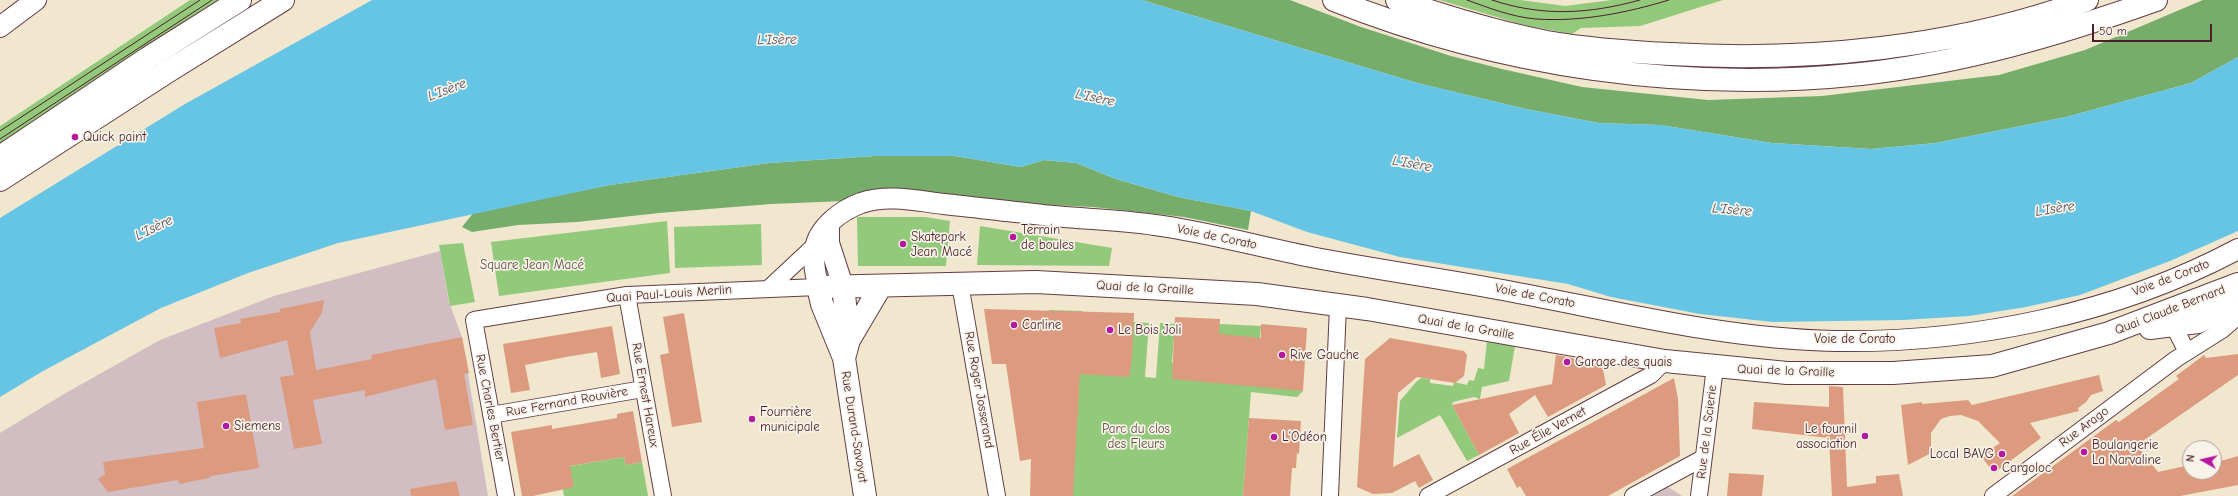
<!DOCTYPE html>
<meta charset="utf-8">
<style>
body{margin:0}
#map{position:relative;width:2238px;height:496px;overflow:hidden;background:#f1e6ce;font-family:"Comic Neue",sans-serif}
canvas{display:block}
.north{position:absolute;left:2182px;top:440px;width:40px;height:40px;box-sizing:border-box;background:#f7f3e8;border:1px solid #b29e9c;border-radius:50%;rotate:278deg;font-size:11px;font-weight:700;line-height:16px;text-align:center;color:#4a1f2b}
.north::after{content:'';display:block;margin:auto;width:14px;height:18px;background:#b5179e;clip-path:polygon(50% 0,100% 100%,50% 72%,0 100%)}
.scale{position:absolute;left:2092px;top:24px;width:120px;height:18px;box-sizing:border-box;border:2px solid #4a1f2b;border-top:0;padding-left:5px;font-size:12px;line-height:14px;white-space:nowrap;color:#4a1f2b;-webkit-text-stroke:3px #f7f3e8;paint-order:stroke}
</style>
<div id="map">
<canvas width="2238" height="496"></canvas>
<div class="north">N</div>
<div class="scale">50 m</div>
</div>
<script>
const g = document.querySelector('canvas').getContext('2d');
g.lineJoin = 'round';
function fill(path, color) {
  g.fillStyle = color;
  g.fill(path, 'evenodd');
}
function stroke(path, color, width, dash) {
  g.strokeStyle = color;
  g.lineWidth = width;
  g.lineCap = dash ? 'butt' : 'round';
  g.setLineDash(dash || []);
  g.stroke(path);
}
function drawText(font, color, halo, rows, align = 'center') {
  g.font = font + ' "Comic Neue",sans-serif';
  g.lineWidth = 3.5;
  g.setLineDash([]);
  g.textBaseline = 'middle';
  g.strokeStyle = halo;
  g.fillStyle = color;
  for (const [text, x, y, turn = 0] of rows) {
    g.save();
    g.translate(x, y);
    g.rotate((+turn || 0) * Math.PI / 180);
    g.textAlign = isNaN(turn) ? turn : align;
    if (halo) g.strokeText(text, 0, 0);
    g.fillText(text, 0, 0);
    g.restore();
  }
}
fill(new Path2D(`
 M 440,251 L 449,302 L 462,337 L 488,496 L 0,496 L 0,433 L 64,394 L 160,340 L 274,296 Z
 M 1668,487 L 1682,496 L 1652,496 Z`), '#d2bec2');
fill(new Path2D(`
 M 190,0 L 225,0 L 0,148 L 0,126 Z
 M 1439,0 L 1520,0 L 1565,6 L 1612,0 L 1723,0 L 1640,26 L 1581,28 L 1572,34 L 1524,25 Z
 M 857,217 L 925,217 L 950,221 L 946,266 L 858,266 Z
 M 667,221 L 670,273 L 499,296 L 491,242 Z
 M 761,224 L 762,265 L 675,268 L 674,227 Z
 M 980,226 L 1112,248 L 1109,266 L 977,265 Z
 M 463,243 L 475,302 L 450,306 L 439,245 Z
 M 1049,310 L 1082,311 L 1079,363 L 1133,322 L 1149,323 L 1145,377 L 1156,378 L 1160,323 L 1175,324 L 1172,363 L 1217,366 L 1219,324 L 1261,326 L 1257,371 L 1303,375 L 1303,391 L 1297,397 L 1251,392 L 1243,496 L 1073,496 L 1046,370 Z
 M 1487,341 L 1515,346 L 1509,381 L 1482,387 L 1480,399 L 1474,397 L 1453,402 L 1452,405 L 1479,455 L 1467,461 L 1440,415 L 1397,438 L 1400,401 L 1416,382 L 1421,378 L 1430,379 L 1430,383 L 1453,386 L 1454,382 L 1467,385 L 1469,380 L 1474,381 L 1478,368 L 1484,369 Z
 M 624,457 L 626,465 L 642,462 L 648,496 L 564,496 L 559,468 Z`), '#93c97b');
fill(new Path2D(`
 M 1142,0 L 1290,0 L 1361,27 L 1451,56 L 1502,69 L 1582,87 L 1708,100 L 1822,96 L 1999,75 L 2085,50 L 2203,0 L 2238,0 L 2238,57 L 2191,83 L 2066,117 L 1936,143 L 1871,149 L 1772,143 L 1660,125 L 1599,123 L 1526,109 L 1417,83 Z
 M 875,156 L 955,156 L 1021,167 L 1044,160 L 1076,163 L 1116,179 L 1178,197 L 1251,211 L 1248,230 L 1184,217 L 1093,207 L 1007,203 L 878,189 L 845,201 L 771,204 L 659,213 L 577,222 L 518,225 L 472,232 L 462,227 L 474,212 L 610,185 L 769,163 Z`), '#76ad6b');
fill(new Path2D(`
 M 372,0 L 1142,0 L 1417,83 L 1526,109 L 1599,123 L 1660,125 L 1772,143 L 1871,149 L 1936,143 L 2066,117 L 2191,83 L 2238,57 L 2238,231 L 2170,261 L 2080,295 L 2026,307 L 1969,316 L 1903,320 L 1773,322 L 1700,314 L 1611,297 L 1568,284 L 1400,257 L 1307,232 L 1251,211 L 1178,197 L 1116,179 L 1076,163 L 1044,160 L 1021,167 L 955,156 L 875,156 L 769,163 L 610,185 L 338,243 L 248,273 L 161,308 L 43,371 L 0,397 L 0,218 L 185,104 Z`), '#66c5e5');
fill(new Path2D(`
 M 324,300 L 322,313 L 310,332 L 316,370 L 372,359 L 371,355 L 462,337 L 469,373 L 464,374 L 473,425 L 445,430 L 436,379 L 365,397 L 365,390 L 313,400 L 322,444 L 294,449 L 280,377 L 294,375 L 287,340 L 220,358 L 214,328 L 241,323 L 240,319 L 280,312 L 280,309 Z
 M 984,309 L 1134,313 L 1132,359 L 1129,377 L 1080,374 L 1073,496 L 1030,496 L 1031,459 L 1020,461 L 1006,364 L 992,364 Z
 M 684,313 L 702,422 L 672,427 L 660,355 L 669,353 L 663,317 Z
 M 1175,317 L 1220,319 L 1219,334 L 1261,338 L 1261,324 L 1307,328 L 1303,391 L 1172,379 Z
 M 612,326 L 620,374 L 601,378 L 597,352 L 566,357 L 525,365 L 530,390 L 511,393 L 503,344 Z
 M 1390,338 L 1464,351 L 1467,355 L 1464,376 L 1455,383 L 1417,377 L 1398,393 L 1393,467 L 1419,454 L 1433,480 L 1419,488 L 1415,481 L 1392,493 L 1373,494 L 1357,487 L 1365,359 Z
 M 2238,354 L 2238,375 L 2137,445 L 2158,472 L 2190,465 L 2190,472 L 2214,472 L 2214,463 L 2238,456 L 2238,485 L 2180,496 L 2012,496 L 2116,420 L 2119,422 L 2179,379 L 2176,376 L 2204,355 L 2206,358 Z
 M 1556,355 L 1602,364 L 1606,385 L 1548,417 L 1535,395 L 1509,414 L 1519,433 L 1479,455 L 1452,405 L 1552,384 Z
 M 2099,375 L 2103,391 L 2091,395 L 2086,402 L 2078,408 L 2079,411 L 2030,423 L 2041,438 L 1994,473 L 1981,456 L 2000,443 L 1978,421 L 1961,415 L 1950,416 L 1941,419 L 1931,433 L 1931,453 L 1908,465 L 1901,405 L 1922,402 L 1922,404 L 1968,400 L 1972,405 Z
 M 1674,378 L 1678,399 L 1680,456 L 1608,496 L 1526,496 L 1520,486 L 1517,488 L 1507,469 Z
 M 1829,386 L 1843,387 L 1847,487 L 1876,483 L 1876,476 L 1899,474 L 1903,496 L 1832,496 L 1829,438 L 1752,429 L 1754,402 L 1829,407 Z
 M 246,394 L 259,468 L 211,476 L 209,478 L 179,484 L 178,480 L 108,492 L 98,479 L 105,474 L 103,462 L 204,448 L 197,402 Z
 M 633,411 L 642,462 L 626,465 L 624,457 L 570,466 L 574,487 L 533,496 L 522,496 L 511,432 L 552,425 L 552,429 L 617,418 L 617,414 Z
 M 1249,418 L 1301,421 L 1299,454 L 1297,453 L 1296,468 L 1292,468 L 1290,496 L 1243,496 Z
 M 1729,473 L 1764,475 L 1762,496 L 1727,496 Z
 M 456,481 L 460,496 L 411,496 L 410,489 Z`), '#dc9b7f');
const minor = new Path2D(`
 M 960,284 L 997,496
 M 769,288 L 815,245
 M 627,295 L 663,496
 M 2173,325 L 2184,346
 M 491,415 L 643,389
 M 506,496 L 474,320 L 627,295 L 818,287
 M 1330,496 L 1338,306
 M 1428,496 L 1651,375 L 1665,361
 M 1633,496 L 1703,458
 M 1699,496 L 1715,367
 M 1993,496 L 2176,359 L 2222,330 L 2238,316`);
const tertiary = new Path2D(`
 M 0,27 L 36,0
 M 829,224 L 829,243 L 843,286
 M 818,287 C 816,274 812,261 815,249 C 818,227 842,210 861,203 C 888,194 917,201 944,204 C 974,207 1004,211 1034,214 C 1075,219 1115,219 1155,225 C 1208,232 1259,247 1311,257 C 1378,270 1446,279 1513,292 C 1620,312 1726,339 1835,341 C 1973,343 2116,314 2238,249`);
const secondary = new Path2D(`
 M 843,286 L 849,340
 M 2150,328 L 2198,322 L 2238,303
 M 844,358 L 849,340 L 881,286
 M 865,496 L 844,358 L 822,304 L 818,287 L 1036,282 L 1257,294 L 1367,309 L 1665,361 L 1787,373 L 1893,373 L 1992,366 L 2109,333 L 2238,284`);
const trunk = new Path2D(`
 M 1334,0 C 1500,66 1683,93 1861,74 C 1962,63 2061,34 2156,0
 M 1397,0 C 1446,17 1496,32 1547,42 C 1588,49 1628,52 1670,54 C 1808,62 1957,48 2087,0
 M 0,157 L 148,58 L 240,0
 M 0,180 L 167,72 L 283,0`);
stroke(minor, '#633d43', 18);
stroke(tertiary, '#633d43', 22);
stroke(secondary, '#633d43', 24);
stroke(trunk, '#633d43', 24);
stroke(minor, '#fff', 16);
stroke(tertiary, '#fff', 20);
stroke(secondary, '#fff', 22);
stroke(trunk, '#fff', 22);
stroke(new Path2D(`
 M 1467,0 C 1489,8 1512,17 1536,19 C 1581,22 1626,13 1669,0
 M 1492,0 C 1543,17 1589,14 1640,0
 M 0,131 L 200,0
 M 0,139 L 212,0`), '#4a1f2b', 1);
for (const [x, y, r, color] of [
 [75,137,4,"#b5179e"],
 [1013,237,4,"#b5179e"],
 [903,244,4,"#b5179e"],
 [1014,325,4,"#b5179e"],
 [1110,330,4,"#b5179e"],
 [1282,355,4,"#b5179e"],
 [1567,362,4,"#b5179e"],
 [752,419,4,"#b5179e"],
 [226,426,4,"#b5179e"],
 [1865,436,4,"#b5179e"],
 [1274,437,4,"#b5179e"],
 [2084,452,4,"#b5179e"],
 [2002,454,4,"#b5179e"],
 [1994,468,4,"#b5179e"]
]) {
  const dot = new Path2D();
  dot.arc(x, y, r, 0, 2 * Math.PI);
  g.fillStyle = color;
  g.fill(dot);
  stroke(dot, '#f7f3e8', 1.5);
}
drawText('13px', '#4a1f2b', '#f7f3e8', [
 ["Quick paint",83,137],
 ["Terrain",1021,230],
 ["de boules",1021,245],
 ["Skatepark",911,237],
 ["Jean Macé",911,252],
 ["Carline",1022,325],
 ["Le Bois Joli",1118,330],
 ["Rive Gauche",1290,355],
 ["Garage des quais",1575,362],
 ["Fourrière",760,412],
 ["municipale",760,427],
 ["Siemens",234,426],
 ["Le fournil",1857,429,"right"],
 ["association",1857,444,"right"],
 ["L'Odéon",1282,437],
 ["Boulangerie",2092,445],
 ["La Narvaline",2092,460],
 ["Local BAVG",1994,454,"right"],
 ["Cargoloc",2002,468]
], 'left');
drawText('13px', '#4a1f2b', '#f7f3e8', [
 ["Voie de Corato",1217,237,12],
 ["Voie de Corato",2171,278,-21],
 ["Quai de la Graille",1145,288,3],
 ["Quai Paul-Louis Merlin",669,294,-4],
 ["Voie de Corato",1535,296,11],
 ["Quai Claude Bernard",2170,310,-21],
 ["Quai de la Graille",1466,327,10],
 ["Voie de Corato",1855,339],
 ["Quai de la Graille",1786,371,2],
 ["Rue Roger Josserand",979,390,80],
 ["Rue Ernest Hareux",645,395,80],
 ["Rue Fernand Rouvière",567,402,-10],
 ["Rue Charles Bertier",490,408,79],
 ["Rue Durand-Savoyat",854,427,81],
 ["Rue Arago",2084,427,-37],
 ["Rue Élie Vernet",1548,431,-29],
 ["Rue de la Scierie",1707,432,-83]
]);
drawText('13px', '#605243', '#f7f3e8', [
 ["Square Jean Macé",532,265],
 ["Parc du clos",1136,429],
 ["des Fleurs",1136,444]
]);
drawText('italic 14px', '#525163', '#f7f3e8', [
 ["L'Isère",777,40,-1],
 ["L'Isère",447,90,-21],
 ["L'Isère",1095,98,12],
 ["L'Isère",1412,164,10],
 ["L'Isère",2055,209,-9],
 ["L'Isère",1732,210,5],
 ["L'Isère",154,228,-26]
]);
</script>
